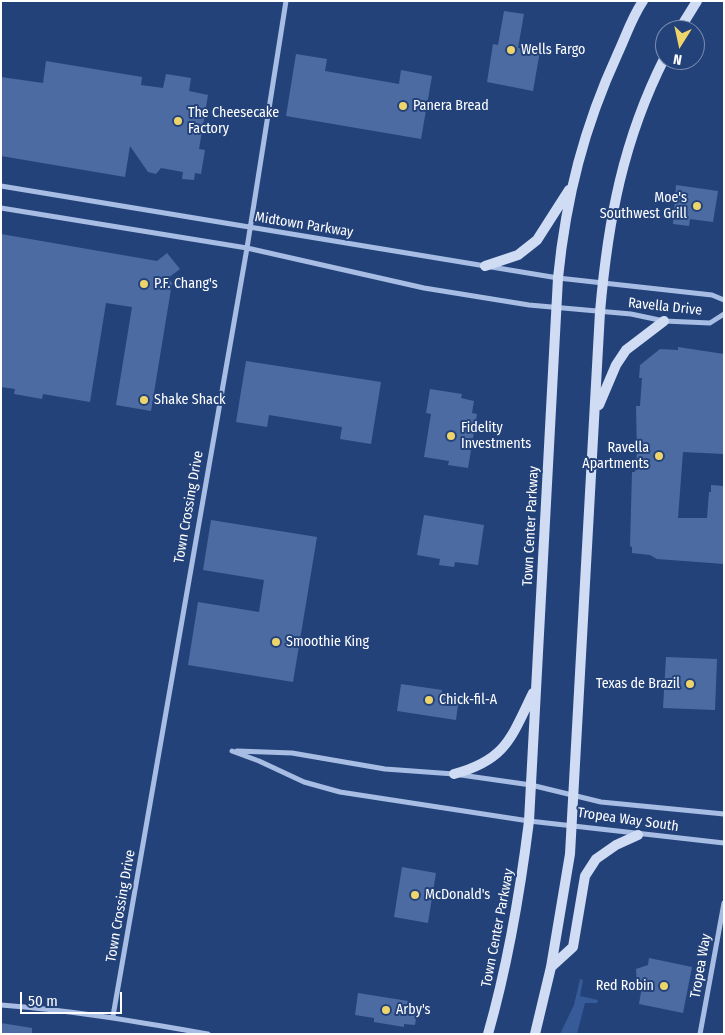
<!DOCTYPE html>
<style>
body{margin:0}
#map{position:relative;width:725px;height:1035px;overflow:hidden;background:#24427a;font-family:"Fira Sans Condensed",sans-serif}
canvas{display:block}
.frame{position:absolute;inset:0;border:2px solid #fff;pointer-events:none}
.north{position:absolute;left:655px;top:20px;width:50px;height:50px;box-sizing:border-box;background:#24427a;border:1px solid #7c8eaf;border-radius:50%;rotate:190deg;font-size:14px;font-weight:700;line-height:20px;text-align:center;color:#fff}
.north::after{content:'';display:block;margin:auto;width:18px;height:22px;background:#eed56b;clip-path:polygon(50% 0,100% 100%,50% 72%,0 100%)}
.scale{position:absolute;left:20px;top:992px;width:102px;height:22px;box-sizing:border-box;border:2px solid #fff;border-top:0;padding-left:6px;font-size:15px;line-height:18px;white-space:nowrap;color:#fff;-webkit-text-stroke:4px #24427a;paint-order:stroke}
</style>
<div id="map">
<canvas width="725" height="1035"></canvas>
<div class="frame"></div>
<div class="north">N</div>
<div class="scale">50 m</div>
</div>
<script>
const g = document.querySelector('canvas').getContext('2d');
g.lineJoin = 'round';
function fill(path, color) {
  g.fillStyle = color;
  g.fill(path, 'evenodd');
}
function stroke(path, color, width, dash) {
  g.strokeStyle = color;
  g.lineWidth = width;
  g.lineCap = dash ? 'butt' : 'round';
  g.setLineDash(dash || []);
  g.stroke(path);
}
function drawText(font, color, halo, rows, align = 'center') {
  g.font = font + ' "Fira Sans Condensed",sans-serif';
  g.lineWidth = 4;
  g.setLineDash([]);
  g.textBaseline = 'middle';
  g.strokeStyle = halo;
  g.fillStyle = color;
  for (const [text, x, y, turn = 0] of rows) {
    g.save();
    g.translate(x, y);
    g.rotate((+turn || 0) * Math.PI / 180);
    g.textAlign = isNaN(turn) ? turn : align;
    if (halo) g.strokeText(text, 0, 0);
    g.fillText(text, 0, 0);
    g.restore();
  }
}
fill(new Path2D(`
 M 580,979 L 583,980 L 580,996 L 598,1000 L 597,1003 L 585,1003 L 577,1034 L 560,1034 L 574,1005 Z`), '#375a98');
fill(new Path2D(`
 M 504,11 L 524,14 L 518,48 L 540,51 L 533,91 L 487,82 L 493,44 L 498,45 Z
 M 296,54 L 327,59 L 325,71 L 399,84 L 401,70 L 432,76 L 421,139 L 286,116 Z
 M 46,61 L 142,77 L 141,85 L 163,88 L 166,74 L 191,78 L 189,91 L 208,95 L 199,149 L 205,150 L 201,174 L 195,173 L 194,180 L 182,179 L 183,172 L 161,168 L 156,174 L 148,172 L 130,146 L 125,177 L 1,156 L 1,77 L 43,83 Z
 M 676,185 L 718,191 L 713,222 L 690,219 L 689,226 L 673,224 Z
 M 1,234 L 157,261 L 167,253 L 180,269 L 168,278 L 172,283 L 151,411 L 116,405 L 132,307 L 106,303 L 90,402 L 43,394 L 42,399 L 14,394 L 15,389 L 1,387 Z
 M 678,347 L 724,354 L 724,454 L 683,452 L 678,518 L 707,518 L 709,492 L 711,492 L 711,485 L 724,486 L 724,564 L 657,559 L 650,555 L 632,553 L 632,547 L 630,546 L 632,472 L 635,472 L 637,453 L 636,406 L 640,406 L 642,378 L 639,378 L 640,365 L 660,349 L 678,350 Z
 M 246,361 L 381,382 L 371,444 L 340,439 L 342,427 L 269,415 L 267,427 L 236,422 Z
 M 430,389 L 462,394 L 461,398 L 474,401 L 472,413 L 477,414 L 468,468 L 448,465 L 449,461 L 424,457 L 431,414 L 426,413 Z
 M 424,515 L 484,525 L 478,565 L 455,562 L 454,567 L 439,565 L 440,559 L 417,555 Z
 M 211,520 L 317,537 L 293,682 L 188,665 L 198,602 L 259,612 L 264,580 L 203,570 Z
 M 666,657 L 717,659 L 715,710 L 663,708 Z
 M 401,684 L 442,690 L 442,694 L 459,697 L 456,720 L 397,711 Z
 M 402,867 L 436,873 L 428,923 L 394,917 Z
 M 649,958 L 692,967 L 683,1013 L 639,1004 L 642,986 L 637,985 L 636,969 L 648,965 Z
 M 358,993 L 408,1001 L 407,1004 L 418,1006 L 415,1025 L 404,1024 L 404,1027 L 374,1022 L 374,1018 L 355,1015 Z
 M 1,1023 L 32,1028 L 32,1034 L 1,1034 Z`), '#4c6ba3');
stroke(new Path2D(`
 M 1,186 L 558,278 L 712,295 L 724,300
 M 1,208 L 247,248 L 424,288 L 529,305 L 631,314 L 664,321 L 710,323 L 724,314
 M 232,751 L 259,761 L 304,782 L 340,792 L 529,821 L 724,843
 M 237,751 L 292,753 L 385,769 L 454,774 L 531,785 L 601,802 L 724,814
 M 1,1005 C 71,1010 139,1022 208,1034
 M 113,1016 L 247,248 L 286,1
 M 700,1034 L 724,903`), '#a7bde4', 5);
stroke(new Path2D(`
 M 679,30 L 697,1
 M 485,266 L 518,255 L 537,240 L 569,190
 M 599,405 L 616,365 L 626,350 L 664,321
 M 454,774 C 506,760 511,738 533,693
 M 551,967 L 573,947 L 585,876 L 596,859 L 616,845 L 638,835
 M 488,1034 C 508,964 520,893 529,821 L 558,278 C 566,197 584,127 618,53 C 626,36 632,17 643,1
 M 535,1034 L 551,967 L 570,854 L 600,312 C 608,220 623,140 665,57`), '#d0dcf4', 10);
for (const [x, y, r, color] of [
 [511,50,5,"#eed56b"],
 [403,106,5,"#eed56b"],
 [178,121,5,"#eed56b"],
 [697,206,5,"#eed56b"],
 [144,284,5,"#eed56b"],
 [144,400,5,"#eed56b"],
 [451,436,5,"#eed56b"],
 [659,456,5,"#eed56b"],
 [276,642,5,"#eed56b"],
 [690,684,5,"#eed56b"],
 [429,700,5,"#eed56b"],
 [415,895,5,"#eed56b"],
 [664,986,5,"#eed56b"],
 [386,1010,5,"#eed56b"]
]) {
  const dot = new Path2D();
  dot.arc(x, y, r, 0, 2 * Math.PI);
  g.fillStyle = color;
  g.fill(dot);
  stroke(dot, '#24427a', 2);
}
drawText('14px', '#fff', '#24427a', [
 ["Wells Fargo",521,50],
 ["Panera Bread",413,106],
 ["The Cheesecake",188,113],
 ["Factory",188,129],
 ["Moe's",687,198,"right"],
 ["Southwest Grill",687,214,"right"],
 ["P.F. Chang's",154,284],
 ["Shake Shack",154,400],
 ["Fidelity",461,428],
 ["Investments",461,444],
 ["Ravella",649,448,"right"],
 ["Apartments",649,464,"right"],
 ["Smoothie King",286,642],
 ["Texas de Brazil",680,684,"right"],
 ["Chick-fil-A",439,700],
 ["McDonald's",425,895],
 ["Red Robin",654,986,"right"],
 ["Arby's",396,1010]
], 'left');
drawText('14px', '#fff', '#24427a', [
 ["Midtown Parkway",304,225,9],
 ["Ravella Drive",665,307,6],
 ["Town Crossing Drive",189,507,-80],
 ["Town Center Parkway",531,526,-87],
 ["Tropea Way South",628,820,8],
 ["Town Crossing Drive",121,906,-80],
 ["Town Center Parkway",498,928,-79],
 ["Tropea Way",701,966,-80]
]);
</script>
